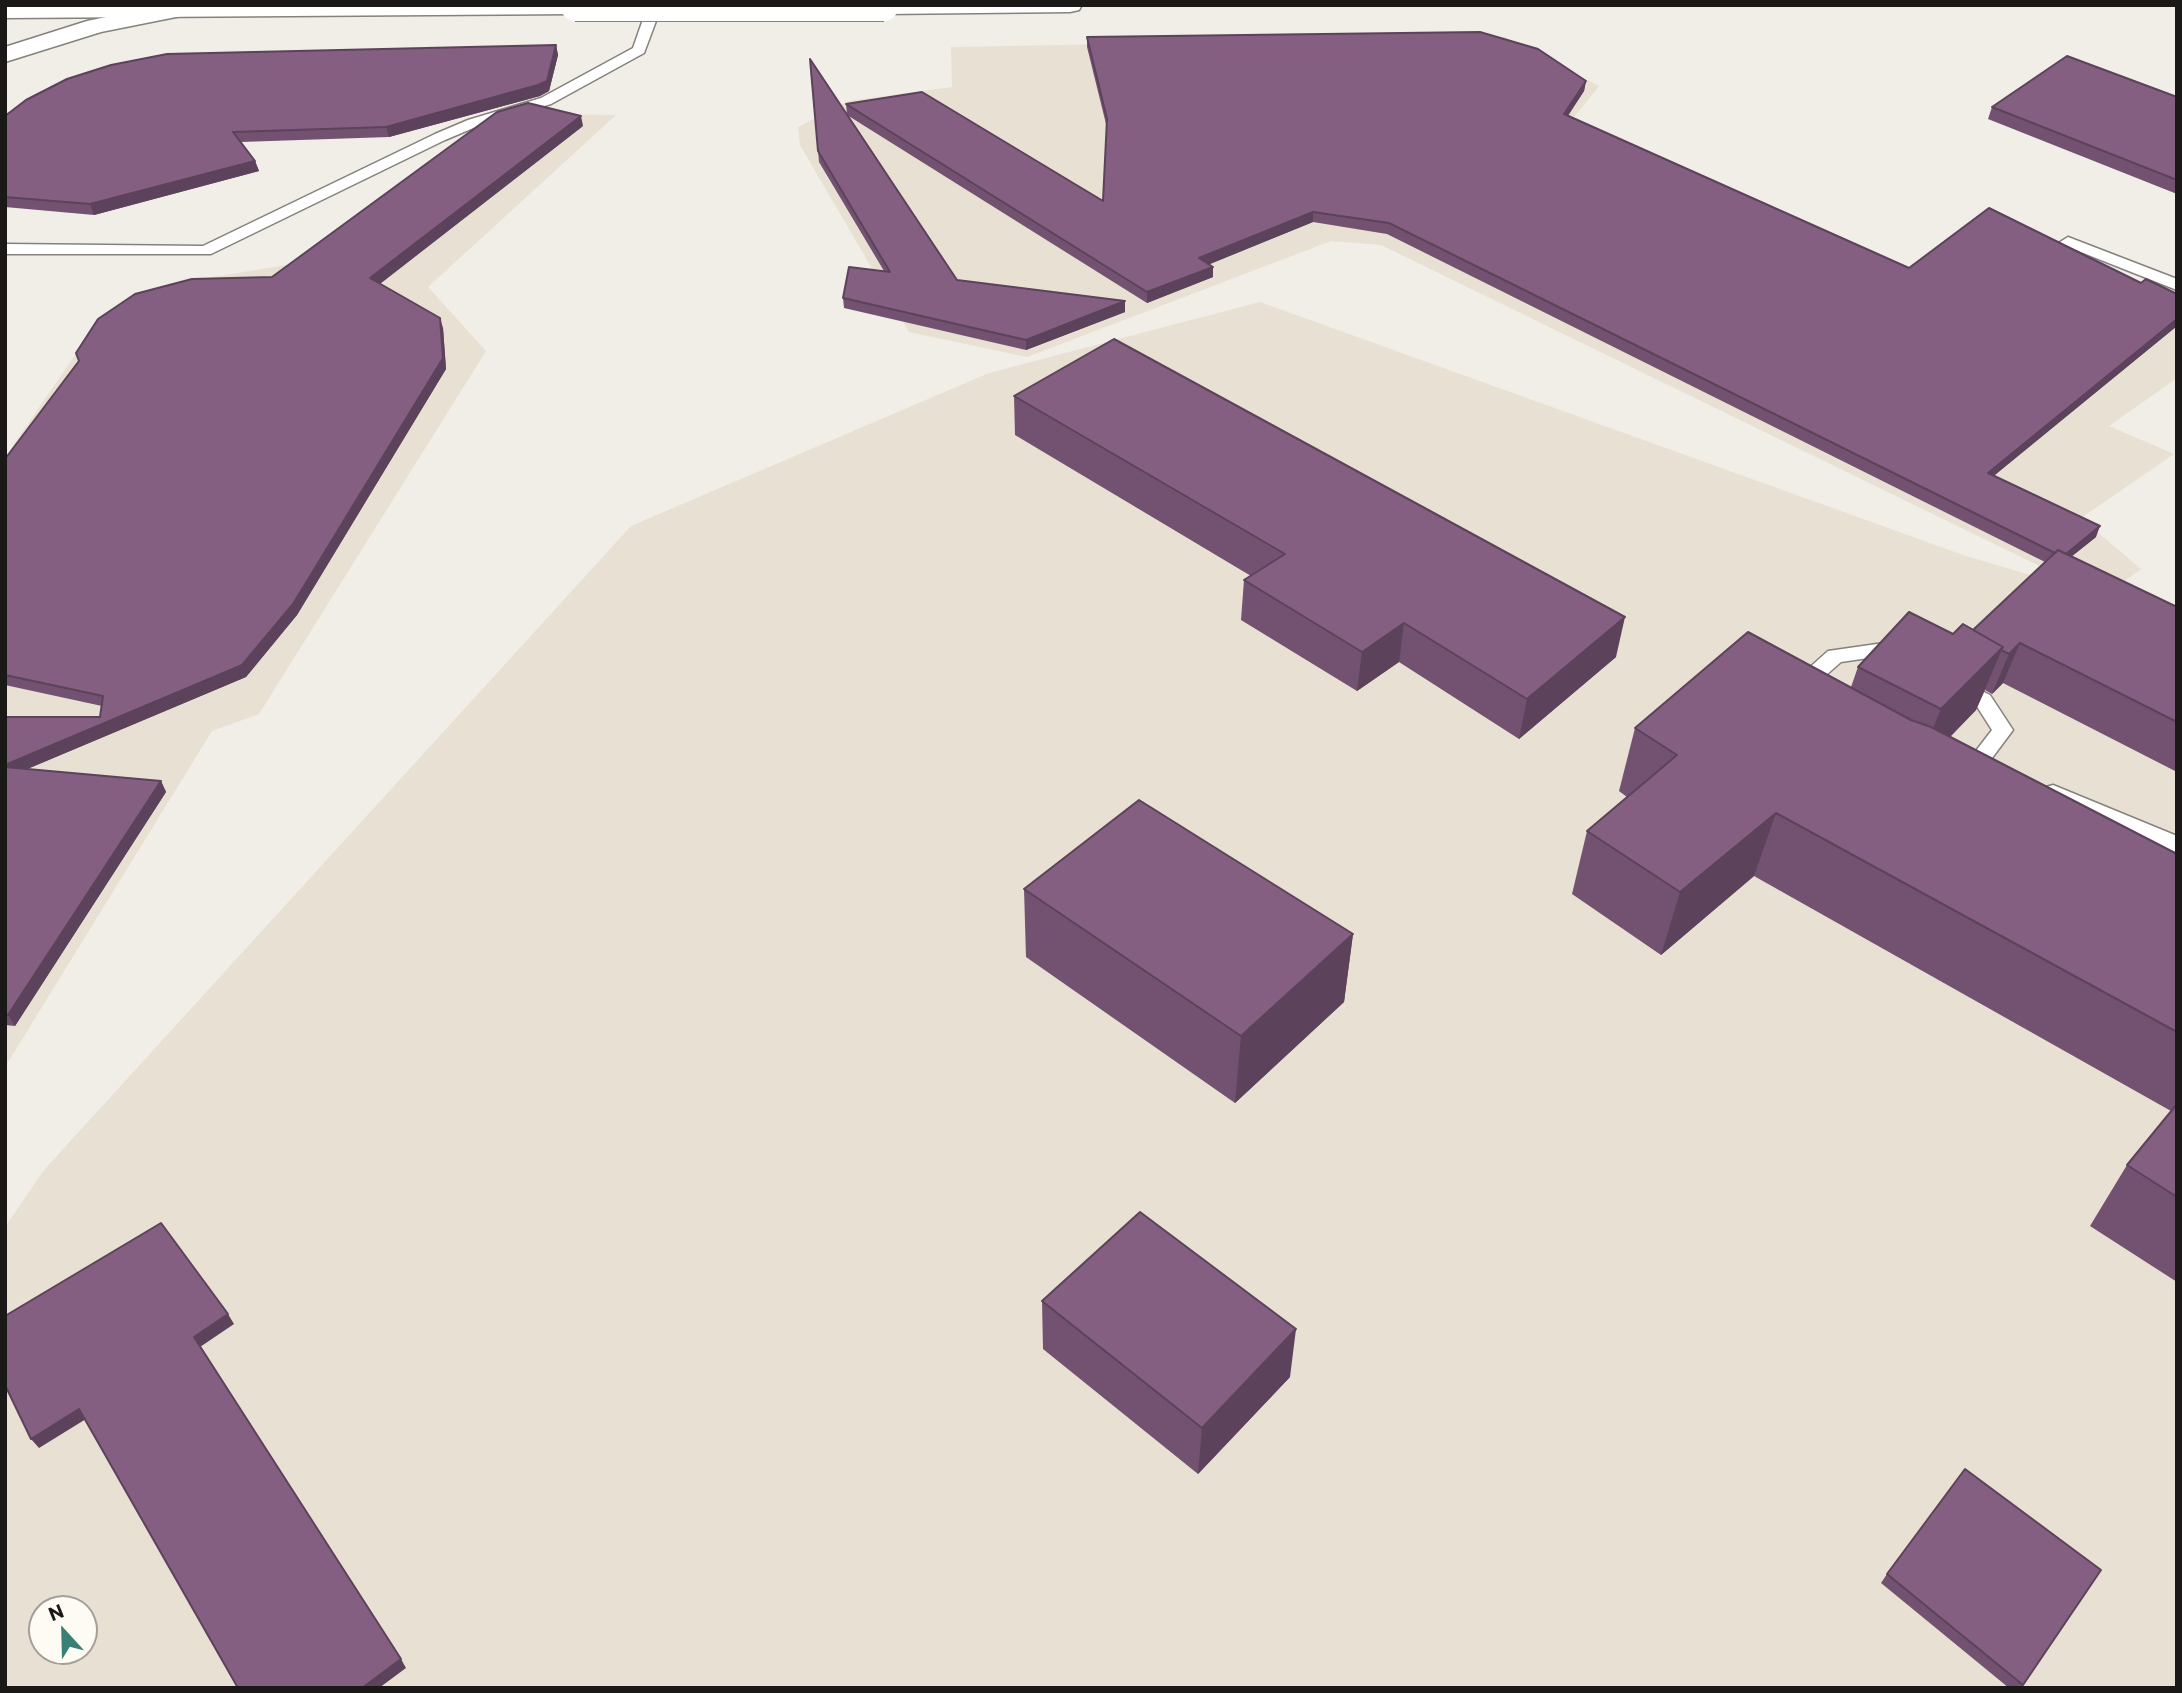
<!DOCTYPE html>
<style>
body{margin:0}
#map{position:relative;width:2182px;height:1693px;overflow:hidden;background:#f1ede7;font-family:Commissioner,sans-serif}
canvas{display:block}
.frame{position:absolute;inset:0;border:7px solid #1a1917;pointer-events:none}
.north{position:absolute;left:28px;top:1595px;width:70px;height:70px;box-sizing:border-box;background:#fefaf4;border:2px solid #a3a09c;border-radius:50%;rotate:338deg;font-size:19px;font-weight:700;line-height:28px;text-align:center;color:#1a1917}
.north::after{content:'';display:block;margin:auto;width:24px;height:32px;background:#387f76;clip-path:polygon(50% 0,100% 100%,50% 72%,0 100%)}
</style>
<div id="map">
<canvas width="2182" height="1693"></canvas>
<div class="frame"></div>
<div class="north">N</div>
</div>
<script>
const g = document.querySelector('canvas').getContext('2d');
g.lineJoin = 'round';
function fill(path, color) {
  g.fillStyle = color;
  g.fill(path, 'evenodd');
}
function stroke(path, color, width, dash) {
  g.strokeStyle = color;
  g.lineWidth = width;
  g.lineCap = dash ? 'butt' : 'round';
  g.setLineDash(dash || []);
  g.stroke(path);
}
fill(new Path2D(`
 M 1505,37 L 1599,86 L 1571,121 L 1903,271 L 1983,212 L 2177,302 L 2177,378 L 2109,426 L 2174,454 L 2081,518 L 2141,569 L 2103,597 L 1381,245 L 1331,241 L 1027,357 L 909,332 L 800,145 L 798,127 L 848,101 L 952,87 L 951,47 Z
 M 498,114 L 616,115 L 428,287 L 486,351 L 259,714 L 212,731 L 5,1067 L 5,457 L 104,313 L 201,279 L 293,264 Z
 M 1260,302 L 1966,556 L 2044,579 L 2177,640 L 2177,1688 L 5,1688 L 5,1227 L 44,1170 L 631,526 L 989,373 ZM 42,1609 L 84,1609 L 84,1651 L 42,1651 Z`), '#e8e0d3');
const service = new Path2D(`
 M 648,5 L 662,5 L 644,53 L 551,104 L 478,126 L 445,140 L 211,254 L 5,254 L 5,244 L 203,246 L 435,134 L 468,120 L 541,98 L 633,48 Z
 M 2068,237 L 2177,279 L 2177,290 L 2063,245 L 2060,242 Z
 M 1884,643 L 1990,695 L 2013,730 L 1986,766 L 1950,799 L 1943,801 L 1888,781 L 1802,733 L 1799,728 L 1787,690 L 1790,685 L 1828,651 ZM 1882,656 L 1976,705 L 1992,730 L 1972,756 L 1940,785 L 1902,771 L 1818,724 L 1807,692 L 1841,662 Z
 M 2053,785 L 2177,836 L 2177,853 L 2046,797 L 2043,792 L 2046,787 Z`);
const minor = new Path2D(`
 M 164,5 L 186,5 L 189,10 L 186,15 L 101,32 L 5,62 L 5,47 L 87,21 Z`);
const trunk = new Path2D(`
 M 5,5 L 586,5 L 587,7 L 584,12 L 575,14 L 5,18 Z
 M 873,5 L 1082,5 L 1079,10 L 1070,12 L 884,14 L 875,12 Z`);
stroke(service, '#85827d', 3);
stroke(minor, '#85827d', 3);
stroke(trunk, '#85827d', 3);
fill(service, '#fff');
fill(minor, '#fff');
fill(trunk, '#fff');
const trunkBridge = new Path2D(`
 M 575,7 L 884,7`);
stroke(trunkBridge, '#85827d', 30, []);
stroke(trunkBridge, '#fff', 28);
fill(new Path2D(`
 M 1087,37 L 1586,81 L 1584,91 L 1568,116 L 1909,268 L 2141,283 L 2177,294 L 2177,326 L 1994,475 L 2096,537 L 2071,557 L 2177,607 L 2177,772 L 2003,683 L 1992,694 L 1985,690 L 1976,710 L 1950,737 L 2177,854 L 2177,1282 L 2090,1226 L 2127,1165 L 2171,1111 L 1754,876 L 1661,955 L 1572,894 L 1587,831 L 1627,797 L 1619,791 L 1635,728 L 1851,687 L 1858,667 L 1953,634 L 1973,630 L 2045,562 L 1387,234 L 1313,222 L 1209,264 L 1213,277 L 1147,303 L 847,115 L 846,104 L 1103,201 L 1107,128 L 1087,47 Z
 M 556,45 L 558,55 L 549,91 L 540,96 L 389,137 L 241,142 L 255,161 L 259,171 L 94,215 L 5,207 L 5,116 Z
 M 810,59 L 957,280 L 1125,301 L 1125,312 L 1026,350 L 844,308 L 843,298 L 884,271 L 819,162 Z
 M 2177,97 L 2177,194 L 1988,119 L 1992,107 Z
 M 583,126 L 380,284 L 443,328 L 446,369 L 297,615 L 246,677 L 27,769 L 161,781 L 166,792 L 15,1026 L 5,1025 L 5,717 L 100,717 L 102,706 L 5,685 L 5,459 L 272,277 Z
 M 1014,396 L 1616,657 L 1519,739 L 1399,662 L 1357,691 L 1241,620 L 1244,580 L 1251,576 L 1015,435 Z
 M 1024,889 L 1353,934 L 1344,1002 L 1235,1103 L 1026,957 Z
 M 1042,1301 L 1290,1377 L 1198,1474 L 1043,1349 Z
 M 2101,1570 L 2021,1688 L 2009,1688 L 1881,1583 L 1887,1574 Z`), '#725270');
fill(new Path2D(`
 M 556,45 L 558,55 L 549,91 L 540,96 L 389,137 L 386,127 Z
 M 1586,81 L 1584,91 L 1562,124 L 1564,114 Z
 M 581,116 L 583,126 L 373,289 L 370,278 Z
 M 255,161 L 259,171 L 94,215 L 90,204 Z
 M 1313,212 L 1313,222 L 1198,269 L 1199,258 Z
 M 1213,267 L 1213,277 L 1147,303 L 1147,292 Z
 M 1125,301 L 1125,312 L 1026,350 L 1026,340 Z
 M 440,318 L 443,328 L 446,369 L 297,615 L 246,677 L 6,778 L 5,765 L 242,665 Z
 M 2177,319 L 2177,326 L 1984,484 L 1988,473 Z
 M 2100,526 L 2096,537 L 2057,568 L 2062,557 Z
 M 1625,617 L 1616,657 L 1519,739 L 1527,699 Z
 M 1404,623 L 1399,662 L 1357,691 L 1362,652 Z
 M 2020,643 L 2003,683 L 1992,694 L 2009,654 Z
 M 2003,647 L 1976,710 L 1915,773 L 1941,709 Z
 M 161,781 L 166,792 L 15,1026 L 8,1015 Z
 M 1776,813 L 1754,876 L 1661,955 L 1680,892 Z
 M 1353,934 L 1344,1002 L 1235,1103 L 1241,1036 Z
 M 228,1314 L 234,1324 L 200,1347 L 194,1337 Z
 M 1296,1329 L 1290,1377 L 1198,1474 L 1202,1428 Z
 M 79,1409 L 86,1419 L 39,1448 L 31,1439 Z
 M 401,1659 L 406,1668 L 379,1688 L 362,1688 Z`), '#5c425b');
const building = new Path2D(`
 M 1480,32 L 1538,49 L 1586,81 L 1564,114 L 1909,268 L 1989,208 L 2141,283 L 2146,279 L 2177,294 L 2177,319 L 1988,473 L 2100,526 L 2066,554 L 2058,550 L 2055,553 L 1389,223 L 1313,212 L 1199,258 L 1213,267 L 1147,292 L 846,104 L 922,92 L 1103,201 L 1107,119 L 1087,37 Z
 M 556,45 L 547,81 L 538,85 L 386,127 L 233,132 L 255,161 L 90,204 L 5,197 L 5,116 L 26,100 L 67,79 L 111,65 L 167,54 Z
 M 2067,56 L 2177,97 L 2177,180 L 1992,107 Z
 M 810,59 L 957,280 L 1125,301 L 1026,340 L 843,298 L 849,267 L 890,272 L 818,151 Z
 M 528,103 L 581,116 L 370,278 L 440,318 L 443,358 L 293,604 L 242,665 L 5,765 L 5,717 L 100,717 L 103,696 L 5,675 L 5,459 L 79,361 L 76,353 L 98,319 L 135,294 L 192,279 L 272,277 L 497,112 Z
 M 1114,339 L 1625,617 L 1527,699 L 1404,623 L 1362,652 L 1244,580 L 1285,554 L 1014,396 Z
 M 2058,550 L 2177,607 L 2177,722 L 2020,643 L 2009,654 L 2001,650 L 2003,647 L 1973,630 Z
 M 1909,612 L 1953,634 L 1963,624 L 2003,647 L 1941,709 L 1858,667 Z
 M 1748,632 L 1911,720 L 1931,727 L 2177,854 L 2177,1032 L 1776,813 L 1680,892 L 1587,831 L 1677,755 L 1635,728 Z
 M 5,767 L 161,781 L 8,1015 L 5,1015 Z
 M 1139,800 L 1353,934 L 1241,1036 L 1024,889 Z
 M 2177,1104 L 2177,1197 L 2127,1165 Z
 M 1140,1212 L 1296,1329 L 1202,1428 L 1042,1301 Z
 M 161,1223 L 228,1314 L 194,1337 L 401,1659 L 362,1688 L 238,1688 L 79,1409 L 31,1439 L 5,1385 L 5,1316 Z
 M 1965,1469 L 2101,1570 L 2023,1685 L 1887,1574 Z`);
fill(building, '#845f82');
stroke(building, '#5c425b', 2);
</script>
